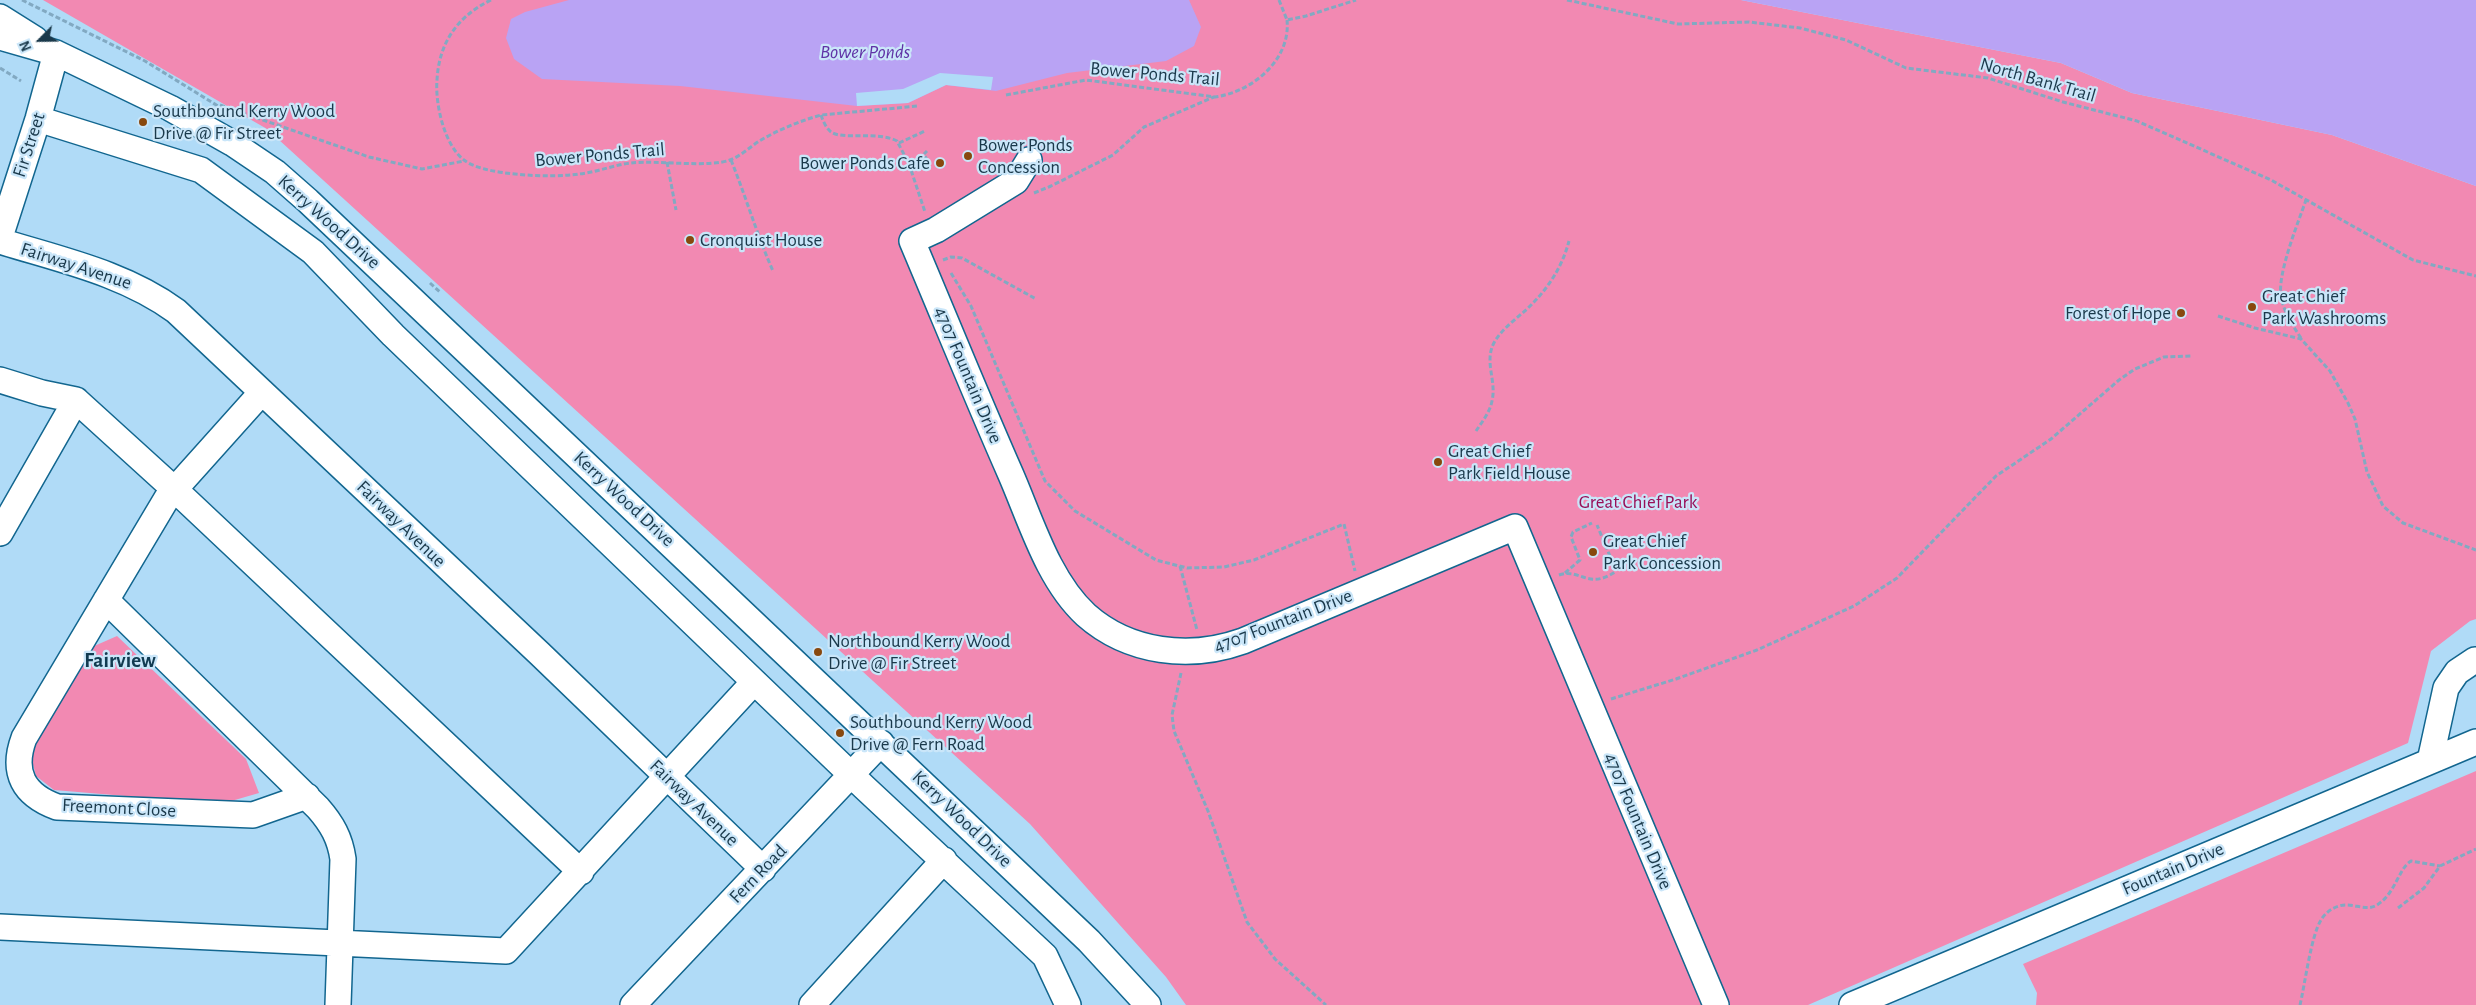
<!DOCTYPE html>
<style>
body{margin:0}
#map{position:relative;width:2476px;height:1005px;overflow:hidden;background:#b0dbf7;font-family:"Alegreya Sans",sans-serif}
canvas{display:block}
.north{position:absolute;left:15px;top:15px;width:50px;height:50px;-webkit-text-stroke:4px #cae6f9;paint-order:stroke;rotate:247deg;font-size:14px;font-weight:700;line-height:20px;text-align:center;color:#1a394b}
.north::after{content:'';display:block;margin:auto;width:18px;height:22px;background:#1a394b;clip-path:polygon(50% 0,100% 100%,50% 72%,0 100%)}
</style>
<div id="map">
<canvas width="2476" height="1005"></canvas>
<div class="north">N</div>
</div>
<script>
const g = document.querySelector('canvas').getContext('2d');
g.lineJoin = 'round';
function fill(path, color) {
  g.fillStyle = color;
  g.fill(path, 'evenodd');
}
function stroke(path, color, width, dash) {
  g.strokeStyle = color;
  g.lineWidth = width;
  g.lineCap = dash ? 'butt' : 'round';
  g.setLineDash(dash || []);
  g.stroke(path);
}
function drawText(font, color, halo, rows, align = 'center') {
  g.font = font + ' "Alegreya Sans",sans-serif';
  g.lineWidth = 4.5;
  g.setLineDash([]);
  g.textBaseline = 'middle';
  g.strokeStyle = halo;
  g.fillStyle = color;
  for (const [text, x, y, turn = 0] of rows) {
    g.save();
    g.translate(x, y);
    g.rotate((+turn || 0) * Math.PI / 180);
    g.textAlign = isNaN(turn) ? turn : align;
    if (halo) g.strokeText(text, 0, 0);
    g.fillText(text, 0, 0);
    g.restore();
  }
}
fill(new Path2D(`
 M 43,0 L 1741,0 L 2061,63 L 2132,93 L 2332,135 L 2476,186 L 2476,619 L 2470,621 L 2431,651 L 2408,743 L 1808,1005 L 1186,1005 L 1166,977 L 1030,824 L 267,129 Z
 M 117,636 L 246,759 L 259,793 L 221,804 L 54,790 L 36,776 L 30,753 L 92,647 Z
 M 2476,771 L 2476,1005 L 2036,1005 L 2037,993 L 2023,964 Z`), '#f289b2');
fill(new Path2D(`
 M 569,0 L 1189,0 L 1201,27 L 1194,46 L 1166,61 L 1067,73 L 996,91 L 946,85 L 908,103 L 857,106 L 680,86 L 542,79 L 514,59 L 506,38 L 511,19 L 525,12 Z
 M 1741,0 L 2476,0 L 2476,186 L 2332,135 L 2132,93 L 2061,63 Z`), '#b9a3f4');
fill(new Path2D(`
 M 940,73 L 993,77 L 991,90 L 946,85 L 908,103 L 857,106 L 856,93 L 903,89 Z`), '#b0dbf7');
const minor = new Path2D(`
 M 0,17 L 35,39
 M 0,37 L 56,53 L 170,108 L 232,143 L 275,172 L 308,201 L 1089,941 L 1148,1005
 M 38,119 L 201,170 L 313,252 L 393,335 L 864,787 L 1045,956 L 1068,1005
 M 1029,160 L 1016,181 L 936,230 L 912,241 C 945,319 977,398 1011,475 C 1031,521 1048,580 1086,615 C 1129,653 1190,660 1243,641 L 1515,527 L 1716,1005
 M 0,237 L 38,119 L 56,53
 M 0,241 C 61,260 124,273 176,311 L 540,654 L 763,869
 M 0,380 L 42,393 L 76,400 L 186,500 L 581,872
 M 262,392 L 167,498 L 24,738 C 11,773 24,795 57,807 L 253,815 L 307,796
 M 0,533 L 76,400
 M 106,600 L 318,808 C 332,824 340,838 343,859 L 338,1005
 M 2430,761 L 2446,688 L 2457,672 L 2475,660
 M 0,927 L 506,951 L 754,682
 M 633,1005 L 881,743
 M 812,1005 L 944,860
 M 1852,1005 L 2476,742`);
stroke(minor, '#12668f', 28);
stroke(new Path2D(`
 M 22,0 L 145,61 L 239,119
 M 491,0 C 458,16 439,42 437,80 C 435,103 444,145 464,160 C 483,176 554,178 579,174 C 597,172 614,165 631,163 C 657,160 709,168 730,160 C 741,156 751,146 761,140 C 780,129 800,121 821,115 L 918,106
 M 1279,0 L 1287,20 L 1306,16 L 1356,0
 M 1567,0 L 1678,24 L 1749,22 L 1800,28 L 1846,40 L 1906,68 L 1988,78 L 2063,102 L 2137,121 L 2271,180 L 2413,260 L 2476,276
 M 0,68 L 21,81
 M 1006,95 L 1086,80 L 1215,97 C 1252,92 1291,60 1287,20
 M 220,105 L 369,157 L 422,169 L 464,161
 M 821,115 C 823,121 826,128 831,132 C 842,140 878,131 897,141 L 909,164 L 925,212
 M 899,143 L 925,131
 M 731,160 C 746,197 757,235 773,271
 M 667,162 L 676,210
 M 909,164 L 926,158 L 924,154 L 927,151
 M 1034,193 L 1051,186 L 1113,155 L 1144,127 L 1214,97
 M 943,260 L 951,257 L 962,258 L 1036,299
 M 951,273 L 971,306 L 1045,481 L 1075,511 L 1156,560 L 1187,568 L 1224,567 L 1254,560 L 1344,524 L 1355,571
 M 430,283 L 440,292
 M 2218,316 L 2255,328 L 2301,339 L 2330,371 L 2348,403 L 2355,419 L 2367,472 L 2383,506 L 2403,523 L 2476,550
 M 2301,338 C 2293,326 2284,312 2281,297 C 2277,274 2298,223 2306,200
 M 1476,431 C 1482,422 1490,412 1492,401 C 1497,380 1483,361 1495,341 C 1503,328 1516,319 1527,309 C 1547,290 1562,268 1569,241
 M 1180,566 L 1197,630
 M 1565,573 L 1580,560 L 1571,537 L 1573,532 L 1592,523
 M 1559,575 C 1580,568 1588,590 1615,572 L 1615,568 L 1597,525
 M 1181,673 L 1172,715 L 1174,731 L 1208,811 L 1247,922 L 1275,959 L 1326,1005
 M 1611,699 L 1676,679 L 1757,650 L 1854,606 L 1897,578 L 1996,476 L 2051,439 L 2119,380 L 2135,369 L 2164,357 L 2192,356
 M 2398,908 L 2424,888 L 2440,866 L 2476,849
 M 2300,1005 C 2305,984 2311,936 2321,920 C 2325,913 2332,908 2339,906 C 2352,902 2366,912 2377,905 C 2396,893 2398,869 2411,861 L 2440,866`), '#82a9c2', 3, [5, 2.5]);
stroke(minor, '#fff', 25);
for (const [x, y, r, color] of [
 [143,122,5,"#88480e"],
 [968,156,5,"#88480e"],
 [940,163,5,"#88480e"],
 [690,240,5,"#88480e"],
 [2252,307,5,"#88480e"],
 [2181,313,5,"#88480e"],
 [1438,462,5,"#88480e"],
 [1593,552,5,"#88480e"],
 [818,652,5,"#88480e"],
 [840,733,5,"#88480e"]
]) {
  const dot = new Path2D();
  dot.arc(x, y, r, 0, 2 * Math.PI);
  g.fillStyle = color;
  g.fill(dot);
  stroke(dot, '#cae6f9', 2);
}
drawText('19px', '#1a394b', '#cae6f9', [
 ["Bower Ponds Trail",1155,74,5],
 ["North Bank Trail",2038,80,16],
 ["Fir Street",29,145,-72],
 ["Bower Ponds Trail",600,155,-5],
 ["Kerry Wood Drive",329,222,42],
 ["Fairway Avenue",76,266,18],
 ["4707 Fountain Drive",968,375,67],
 ["Kerry Wood Drive",624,499,43],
 ["Fairway Avenue",401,524,44],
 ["4707 Fountain Drive",1283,621,-21],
 ["Fairway Avenue",694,803,44],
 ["Freemont Close",119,808,3],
 ["Kerry Wood Drive",962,819,44],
 ["4707 Fountain Drive",1638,821,67],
 ["Fountain Drive",2173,869,-23],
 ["Fern Road",758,874,-46]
]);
drawText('19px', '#1a394b', '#cae6f9', [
 ["Southbound Kerry Wood",153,111],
 ["Drive @ Fir Street",153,133],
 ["Bower Ponds",978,145],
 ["Concession",978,167],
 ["Bower Ponds Cafe",930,163,"right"],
 ["Cronquist House",700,240],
 ["Great Chief",2262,296],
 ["Park Washrooms",2262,318],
 ["Forest of Hope",2171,313,"right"],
 ["Great Chief",1448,451],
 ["Park Field House",1448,473],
 ["Great Chief",1603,541],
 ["Park Concession",1603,563],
 ["Northbound Kerry Wood",828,641],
 ["Drive @ Fir Street",828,663],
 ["Southbound Kerry Wood",850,722],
 ["Drive @ Fern Road",850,744]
], 'left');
drawText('19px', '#980f58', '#cae6f9', [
 ["Great Chief Park",1638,502]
]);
drawText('italic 20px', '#6033a6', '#cae6f9', [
 ["Bower Ponds",865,52]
]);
drawText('bold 21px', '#123b51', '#cae6f9', [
 ["Fairview",120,661]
]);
</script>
